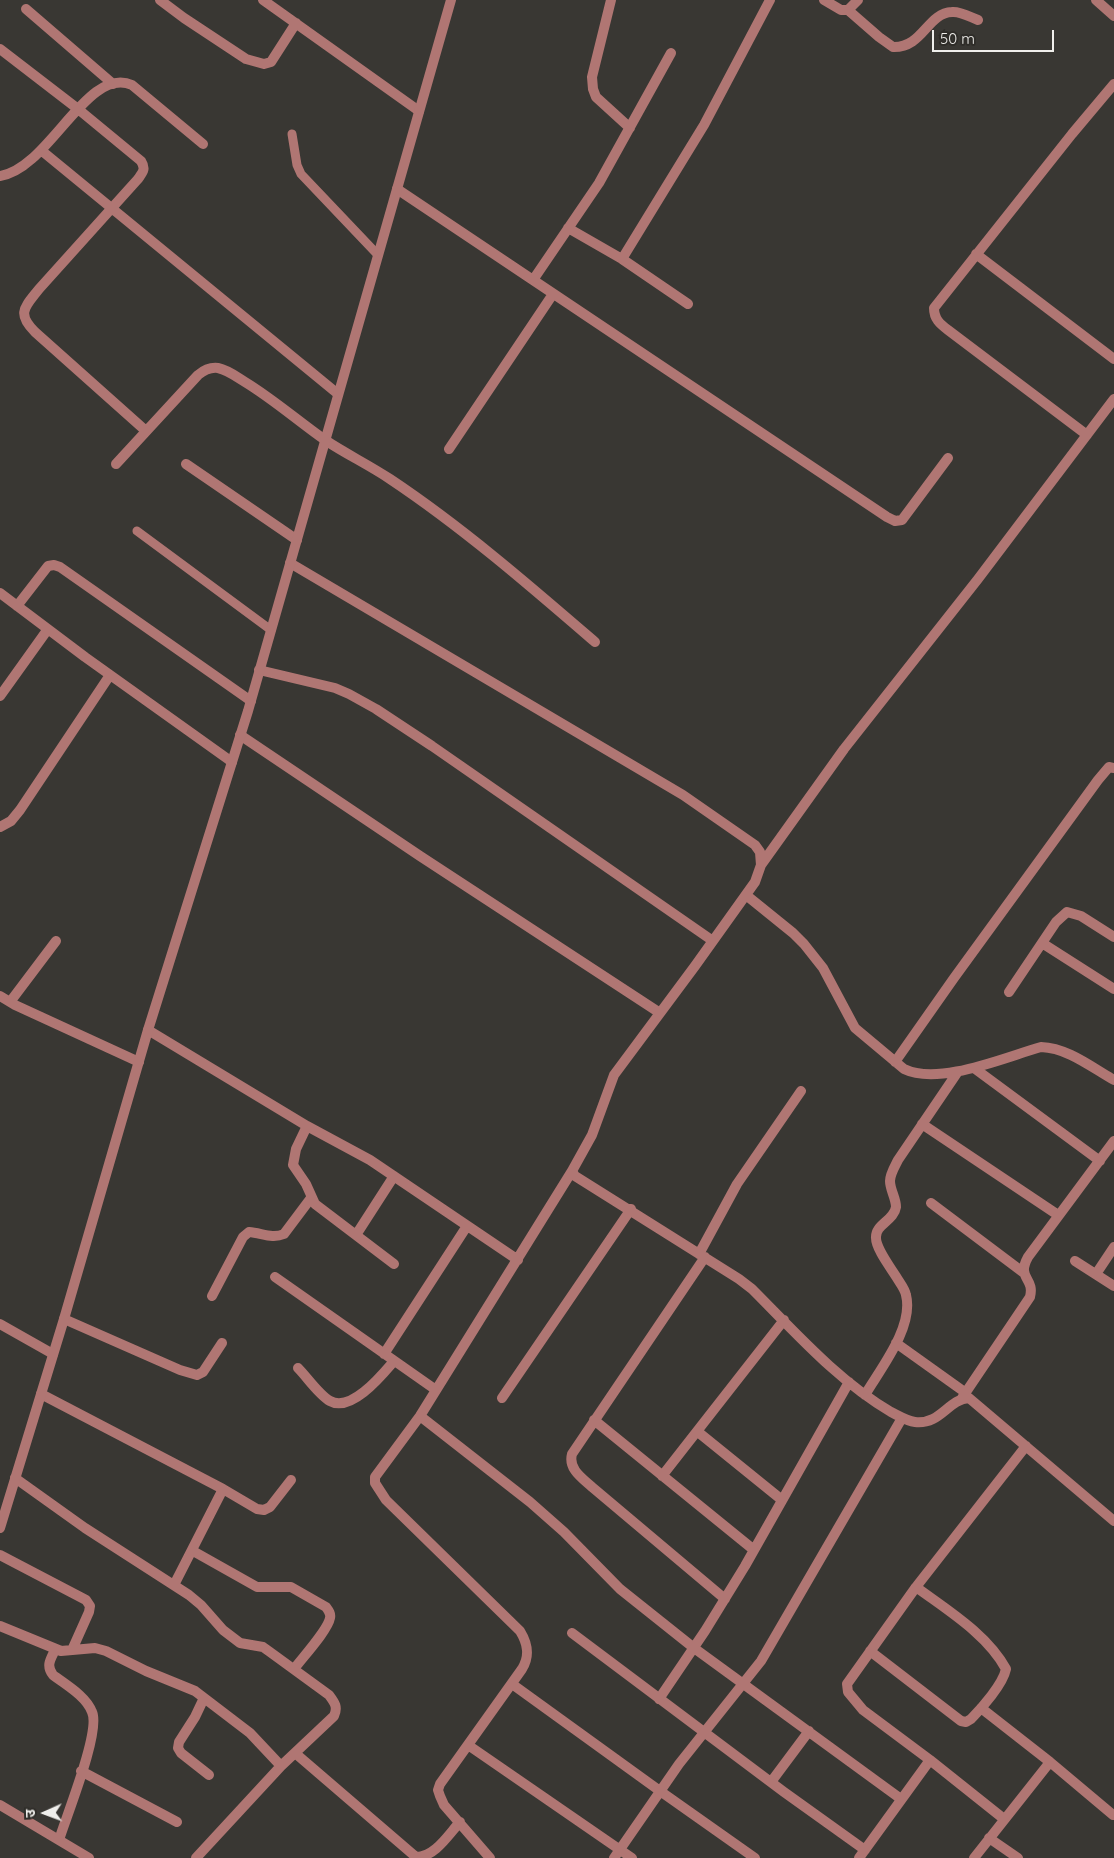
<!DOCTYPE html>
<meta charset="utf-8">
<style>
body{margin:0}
#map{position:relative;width:1114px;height:1858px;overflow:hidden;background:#393733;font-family:Quicksand,"Noto Sans Devanagari",sans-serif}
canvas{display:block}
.north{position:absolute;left:20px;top:1788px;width:50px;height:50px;-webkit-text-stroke:4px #2f2d29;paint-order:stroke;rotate:268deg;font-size:14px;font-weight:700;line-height:20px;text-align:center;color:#f0efec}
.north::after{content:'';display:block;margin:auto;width:18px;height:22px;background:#f0efec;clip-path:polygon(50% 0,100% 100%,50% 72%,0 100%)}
.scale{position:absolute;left:932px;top:30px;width:122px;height:22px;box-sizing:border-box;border:2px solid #f0efec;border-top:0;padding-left:6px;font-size:15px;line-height:18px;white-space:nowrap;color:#f0efec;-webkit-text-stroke:4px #2f2d29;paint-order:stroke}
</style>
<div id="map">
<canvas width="1114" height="1858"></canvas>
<div class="north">उ</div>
<div class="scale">50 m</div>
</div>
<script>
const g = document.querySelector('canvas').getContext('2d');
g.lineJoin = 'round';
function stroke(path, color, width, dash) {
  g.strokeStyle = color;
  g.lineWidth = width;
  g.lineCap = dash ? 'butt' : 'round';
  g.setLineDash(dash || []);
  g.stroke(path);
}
stroke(new Path2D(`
 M 292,134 L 297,165 L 301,174 L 378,255
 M 137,531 L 271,630`), '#b07673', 9);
stroke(new Path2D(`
 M 160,0 L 184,18 L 246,59 L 264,64 L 271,62 L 296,23
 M 263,0 L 419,111
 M 611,0 L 592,77 L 593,89 L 596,97 L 630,128
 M 824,0 L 841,10 L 848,10 L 858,0
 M 1096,0 L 1114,16
 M 26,9 L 113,84
 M 848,10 L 879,37 L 893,47 C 923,48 927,13 952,12 C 960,11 970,17 978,20
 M 0,49 L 78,109 L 141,161 C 146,169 143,172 138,179 L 39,289 C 25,307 16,313 35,332 L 146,431
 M 42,151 L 338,394
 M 0,176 C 49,169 87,65 132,85 L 203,144
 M 397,189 L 887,517 L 895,521 L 902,520 L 948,458
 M 568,228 L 622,259 L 688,304
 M 976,254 L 1114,359
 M 622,259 L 704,125 L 770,0
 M 533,280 L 599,183 L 671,53
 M 1087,435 L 948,330 C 940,324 934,319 934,308 L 1072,134 L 1114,84
 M 449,449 L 553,294
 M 116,464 L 198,375 C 204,370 210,367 218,368 C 228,370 237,377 245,382 C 273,399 298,421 325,440 C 346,454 369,465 390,479 C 462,527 529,585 595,642
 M 186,464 L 297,540
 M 290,563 L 683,795 L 755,845 L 760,852 L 761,865 L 755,882 L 695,966 L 614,1075 L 592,1135 L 572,1171 L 575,1176 L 739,1279 L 752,1289 C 795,1332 838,1381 891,1412 C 899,1416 907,1421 915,1422 C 941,1425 948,1399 969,1398 L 1114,1521
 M 0,593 L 85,657 L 232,762
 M 17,606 L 48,566 L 54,565 L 60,567 L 251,701
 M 259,670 L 335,688 L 349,694 L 376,709 L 432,746 L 713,941
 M 0,696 L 48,629
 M 240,735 L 420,856 L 660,1013
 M 0,827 L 11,821 L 20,810 L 110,675
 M 761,865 L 844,749 L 978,579 L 1114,399
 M 746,895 L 793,933 L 804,944 L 823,968 L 855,1028 L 904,1069 C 939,1086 1005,1057 1041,1047 C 1068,1048 1091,1067 1114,1080
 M 1042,943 L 1114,989
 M 1009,992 L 1056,922 L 1067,912 L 1081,916 L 1114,937
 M 0,996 L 15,1005 L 139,1062
 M 10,1002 L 56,941
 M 148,1030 L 307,1126 L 370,1160 L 518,1260
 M 895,1062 L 954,978 L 1098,780 L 1109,767 L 1114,768
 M 974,1068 L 1100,1161
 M 922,1124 L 1058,1215
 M 307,1126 L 296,1149 L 293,1165 L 306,1184 L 315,1204 L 394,1264
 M 931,1203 L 1024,1273
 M 356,1235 L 394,1176
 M 699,1254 L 737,1184 L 801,1091
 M 705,1257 L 572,1454 C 568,1469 582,1478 592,1487 L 725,1599
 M 1075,1261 L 1114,1286
 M 1096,1274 L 1114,1247
 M 275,1277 L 436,1390
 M 212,1296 L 243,1237 L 249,1232 C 262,1233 272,1239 284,1234 L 311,1198
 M 64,1319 L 180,1370 L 197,1375 L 203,1372 L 222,1343
 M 0,1324 L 53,1354
 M 896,1343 L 966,1393
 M 384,1354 L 467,1226
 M 298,1368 C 307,1377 319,1395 330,1401 C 351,1413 382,1375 394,1361
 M 41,1394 L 223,1489 L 257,1509 L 264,1510 L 270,1507 L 291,1480
 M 865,1395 C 881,1368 914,1327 906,1295 C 905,1289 900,1283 897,1278 C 891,1268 876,1249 876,1238 C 875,1224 894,1221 896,1207 C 896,1198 890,1190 890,1181 C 890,1174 895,1166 898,1160 L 957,1073
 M 502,1398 L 631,1209
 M 962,1398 L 1030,1297 C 1035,1277 1016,1279 1028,1257 L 1114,1141
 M 420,1416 L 530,1502 L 564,1532 L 620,1589 L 694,1648 L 901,1799
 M 594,1420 L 754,1550
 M 698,1432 L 782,1500
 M 662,1476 L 784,1320
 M 15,1478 L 85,1528 L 189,1595 L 201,1605 L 223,1630 L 240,1643 L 263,1647 L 270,1652 L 329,1695 C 335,1703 338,1707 334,1716 L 281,1766 L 196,1858
 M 193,1551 L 257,1587 L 291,1587 L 326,1607 C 329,1611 331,1614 330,1618 C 328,1630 302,1658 294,1669
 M 0,1555 L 86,1600 L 90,1606 L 89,1612 L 72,1650
 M 174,1585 L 223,1489
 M 0,1626 L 61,1651 L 95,1648 L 106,1651 L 146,1671 L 195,1691 L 250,1733 L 281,1766
 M 572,1633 L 784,1792 L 865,1850
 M 55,1650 C 50,1660 46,1666 53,1675 C 66,1685 86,1696 92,1712 C 101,1731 66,1817 59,1840
 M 870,1651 L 961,1721 L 966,1722 L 971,1719 C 982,1708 1003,1684 1006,1669 C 987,1634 947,1610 916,1587
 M 512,1684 L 660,1791 L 755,1858
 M 204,1698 L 195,1717 L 179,1742 L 178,1748 L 181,1753 L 209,1775
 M 659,1699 L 705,1631 L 745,1566 L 849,1382
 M 981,1708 L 1050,1762 L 1113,1815
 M 468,1745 L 632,1858
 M 295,1753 L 416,1857 C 435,1857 448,1835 460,1822
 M 81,1771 L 177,1822
 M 771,1782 L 809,1731
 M 0,1805 L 89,1858
 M 1004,1819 L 930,1760 L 863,1710 L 848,1692 L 847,1684 L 916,1587 L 1026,1446
 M 989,1838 L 1018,1858
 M 490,1858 L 444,1805 L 440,1796 L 438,1790 L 440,1784 L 522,1669 C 530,1656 528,1644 520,1631 L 386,1500 L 375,1483 L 375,1477 L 420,1416 L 572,1171
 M 614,1858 L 679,1764 L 761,1661 L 902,1418
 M 859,1858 L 930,1760
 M 974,1858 L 1050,1762`), '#b07673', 10);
stroke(new Path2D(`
 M 0,1528 L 64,1319 L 148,1030 L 248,711 L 451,0`), '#b07673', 10);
</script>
